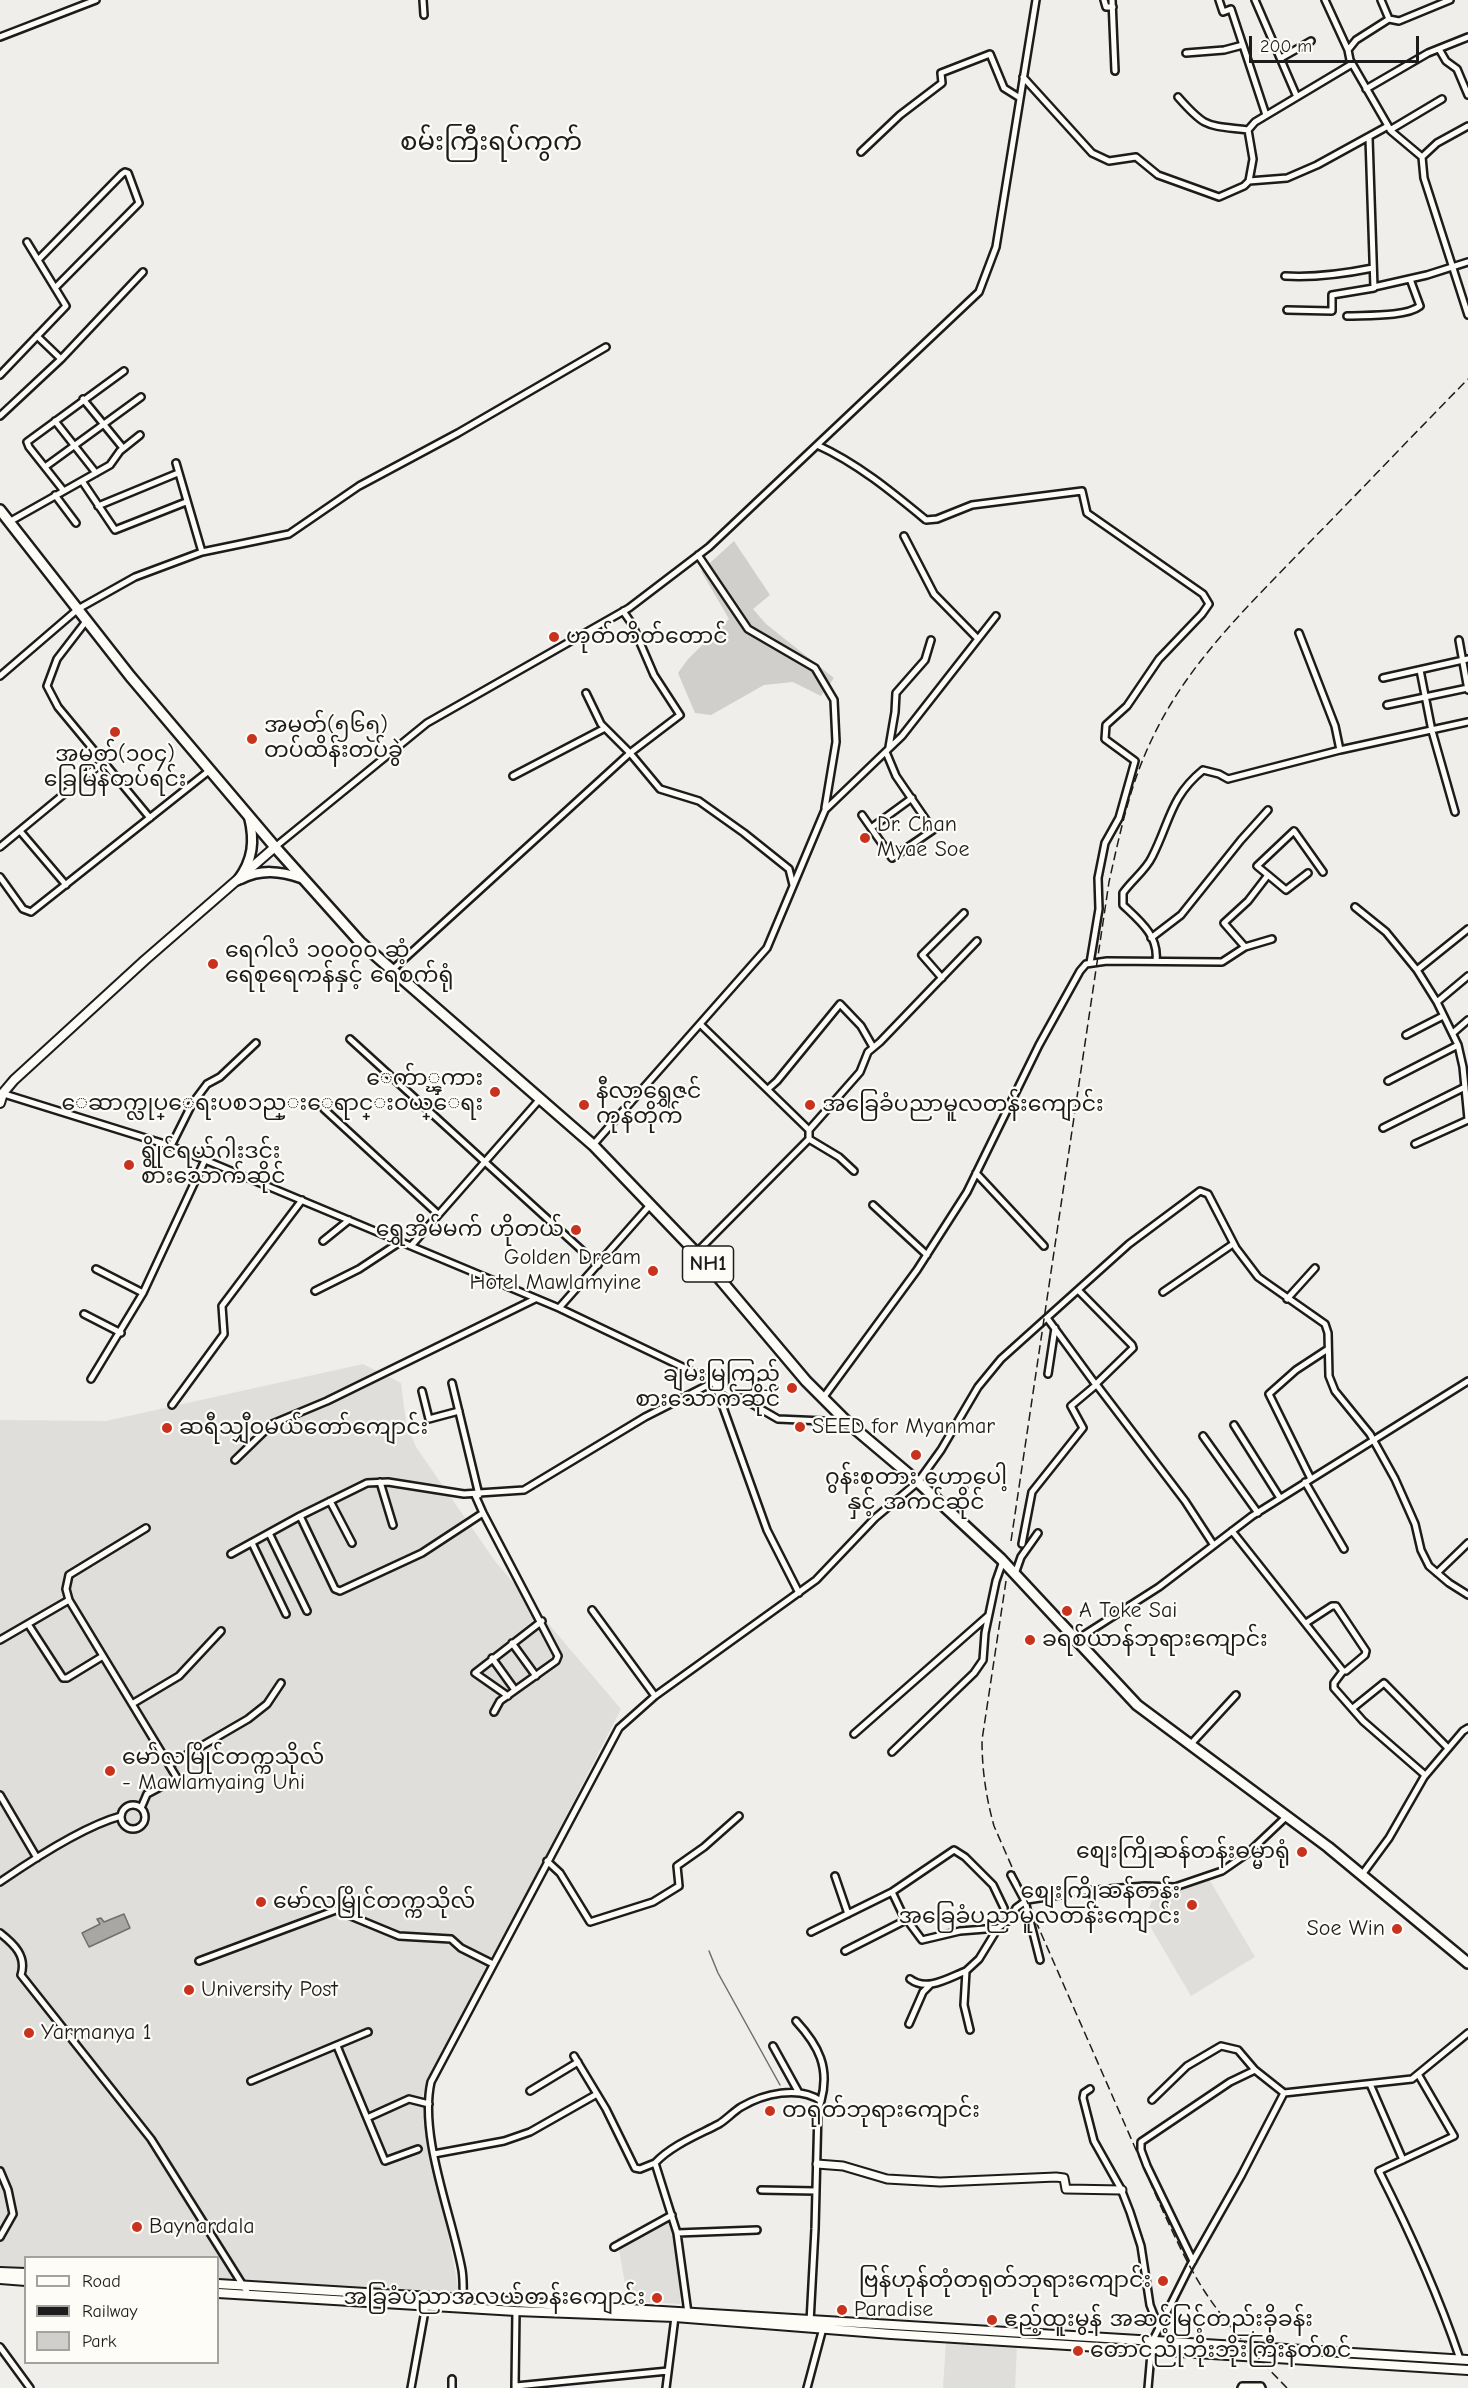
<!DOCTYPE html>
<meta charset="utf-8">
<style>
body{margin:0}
#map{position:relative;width:1468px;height:2388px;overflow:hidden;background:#f0eeea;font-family:"Comic Neue",sans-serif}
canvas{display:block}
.legend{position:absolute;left:24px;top:2256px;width:195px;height:108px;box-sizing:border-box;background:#fdfcf7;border:2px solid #a3a29f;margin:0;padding:8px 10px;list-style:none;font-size:18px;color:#1c1c1c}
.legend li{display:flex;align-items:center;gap:12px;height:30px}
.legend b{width:30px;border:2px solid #a3a29f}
.scale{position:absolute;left:1249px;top:36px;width:170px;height:27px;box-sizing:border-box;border:3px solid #1c1c1c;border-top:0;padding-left:8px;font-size:18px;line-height:21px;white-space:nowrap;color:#1c1c1c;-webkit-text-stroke:4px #fdfcf7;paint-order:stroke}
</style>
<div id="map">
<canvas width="1468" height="2388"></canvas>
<ul class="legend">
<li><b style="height:8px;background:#fdfcf7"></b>Road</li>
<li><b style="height:8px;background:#1c1c1c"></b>Railway</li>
<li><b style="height:16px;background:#d0cfcc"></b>Park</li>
</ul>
<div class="scale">200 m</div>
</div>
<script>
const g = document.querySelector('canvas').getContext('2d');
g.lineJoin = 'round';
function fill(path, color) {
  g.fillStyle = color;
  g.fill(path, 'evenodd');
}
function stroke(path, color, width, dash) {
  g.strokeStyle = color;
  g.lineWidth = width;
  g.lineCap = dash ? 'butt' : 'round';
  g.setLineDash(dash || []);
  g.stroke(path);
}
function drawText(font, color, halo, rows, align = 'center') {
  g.font = font + ' "Comic Neue","Noto Sans Myanmar",sans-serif';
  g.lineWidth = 4.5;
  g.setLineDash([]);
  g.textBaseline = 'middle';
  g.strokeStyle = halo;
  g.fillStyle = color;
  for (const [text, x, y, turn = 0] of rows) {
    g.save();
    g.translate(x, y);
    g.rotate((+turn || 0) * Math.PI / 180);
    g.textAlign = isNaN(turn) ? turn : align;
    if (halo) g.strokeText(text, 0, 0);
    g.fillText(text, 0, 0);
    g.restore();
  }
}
fill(new Path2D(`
 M 363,1364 L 401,1383 L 406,1422 L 416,1447 L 495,1561 L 621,1709 L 423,2095 L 459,2293 L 218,2279 L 218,2258 L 26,2258 L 25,2267 L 0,2266 L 0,1420 L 106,1421 Z
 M 1209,1879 L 1255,1957 L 1191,1996 L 1151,1928 L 1147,1914 L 1153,1898 Z
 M 667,2213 L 681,2270 L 680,2304 L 628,2301 L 617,2238 Z
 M 946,2341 L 1017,2345 L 1015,2388 L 943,2388 Z`), '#e0deda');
fill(new Path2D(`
 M 734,541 L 770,595 L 753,609 L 766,624 L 834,678 L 821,696 L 793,682 L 764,685 L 711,715 L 695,713 L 678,673 L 688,659 L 729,619 L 701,571 Z`), '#d0cfcc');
const water = new Path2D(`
 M 124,1914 L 130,1928 L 89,1947 L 82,1933 L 100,1924 L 97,1919 L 101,1918 L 104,1922 Z`);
fill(water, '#a8a7a3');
stroke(water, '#706f6d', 1.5);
stroke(new Path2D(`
 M 709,1951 L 718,1973 L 780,2085`), '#706f6d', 1.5);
const minor = new Path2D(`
 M 423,0 L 424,15
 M 1104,0 L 1106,7 L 1113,7
 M 1112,0 L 1115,71
 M 1219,0 L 1223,12 L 1231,9 L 1266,115
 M 1255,0 L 1297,97
 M 1325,0 L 1348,50
 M 1381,0 L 1389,19 L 1356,40 L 1348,50 L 1350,60 L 1391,131 L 1422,157 L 1424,178 L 1468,315
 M 1389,19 L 1399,21 L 1450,0
 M 0,37 L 96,0
 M 1439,49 L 1446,61 L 1457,69 L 1468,95
 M 1186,53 L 1224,50 L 1243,45
 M 1281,58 L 1311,41
 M 1023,77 L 1092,153 L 1109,161 L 1136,157 L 1158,175 L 1219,197 L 1244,186 L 1249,181 L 1287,178 L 1317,165 L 1388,126
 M 1366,89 L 1428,53 L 1468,37
 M 1178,97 C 1206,129 1207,125 1248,130
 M 1390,130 L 1442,99
 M 861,152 L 900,115 L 942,83 L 941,73 L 990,54 L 1004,88 L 1020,98
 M 1422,157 L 1437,143 L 1468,126
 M 1249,181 L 1253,159 L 1248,130 L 1255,122 L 1352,64
 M 38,260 L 122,174 L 125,172 L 128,173 L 139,203 L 55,288
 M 1285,276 C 1315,278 1343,274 1373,268
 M 1374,287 L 1427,275 L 1468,262
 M 1287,310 L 1332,311 L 1332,295 L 1374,288 L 1369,138
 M 1347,316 C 1366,315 1406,317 1420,306 L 1410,279
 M 37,336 L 61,359
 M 0,375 L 66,306 L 27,242
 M 83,399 L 123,448
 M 0,416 L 61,359 L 143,272
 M 55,421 L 96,473
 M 817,445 C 857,463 892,492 926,520 L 937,519 L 972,505 L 1082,491 L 1087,513 L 1203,594 L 1209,604 L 1202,614 L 1159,659 L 1127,706 L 1106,725 L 1105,739 L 1135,761 L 1119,818 L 1105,843 L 1098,878 L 1099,909 L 1090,963
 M 176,463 L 202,552
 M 45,467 L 141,397
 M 82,481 L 115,530 L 186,502
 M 63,490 L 29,447 L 27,442 L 124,371
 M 55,495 L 76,523
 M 98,506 L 178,473
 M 9,522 L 110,465 L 120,451 L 140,435
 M 904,536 L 934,594 L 978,639
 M 698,555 L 748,629 L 815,668 L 834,700 L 836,742 L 825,808
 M 87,620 L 57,659 L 47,686 L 58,707 L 150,818
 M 1299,633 L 1335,726 L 1340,750 L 1468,722
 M 1459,640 L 1468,690
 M 1420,670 L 1432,731 L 1455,812
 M 0,676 L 78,609 L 135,577 L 202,552 L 289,534 L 359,486 L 458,433 L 606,347
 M 1383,678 L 1468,659
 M 586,693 L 601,724 L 630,753 L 660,789 L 699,801 L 744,833 L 789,869 L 793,885
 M 1387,705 L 1468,688
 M 889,747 L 895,712 L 896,693 L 925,660 L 931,640
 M 513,776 L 605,728
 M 862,815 L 892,858 L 933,830 L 896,776 L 886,752
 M 871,828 L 912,798
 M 20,831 L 66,885
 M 0,847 L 104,761
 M 275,847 L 427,723 L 629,608 L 709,547 L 979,292 L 996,247 L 1036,0
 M 1268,875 L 1286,890 L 1308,873
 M 0,877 L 23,909 L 31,912 L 210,770
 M 1355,907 L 1386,932 L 1417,970 L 1437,1002 L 1458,1045 L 1463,1067 L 1468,1119
 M 1151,938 L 1181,915 L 1241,840 L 1268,810
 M 1245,947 L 1224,923 L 1248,901 L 1268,875 L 1257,866 L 1294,831 L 1323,872
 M 1156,961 C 1159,936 1140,921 1123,905 L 1123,893 C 1131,881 1146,870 1152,857 C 1170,822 1170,797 1203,770 L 1219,774 L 1228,779 L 1340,750
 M 1417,970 L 1468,929
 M 391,971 L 630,753 L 680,715 L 654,675 L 632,624 L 623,611
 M 942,978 L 922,955 L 964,913
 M 1437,1002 L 1468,976
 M 700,1024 L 809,1130
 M 1453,1033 L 1468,1020
 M 1406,1035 L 1443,1016
 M 350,1039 L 598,1265
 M 1388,1081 L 1458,1045
 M 768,1089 L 777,1081 L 840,1004 L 861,1026 L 873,1047
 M 1,1093 L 171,1146 L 205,1160 L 559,1308 L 714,1382 L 778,1419 L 846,1422
 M 324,1109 L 438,1214
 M 1383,1128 L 1465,1087
 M 809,1139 L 839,1157 L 854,1171
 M 1415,1144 L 1468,1120
 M 593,1145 L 767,948 L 825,810 L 902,736 L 996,616
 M 171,1146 L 192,1104 L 207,1084 L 220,1077 L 256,1043
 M 976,1173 L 1044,1246
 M 873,1205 L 927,1255
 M 323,1241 L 349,1220
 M 411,1246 L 540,1099
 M 697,1252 L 809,1139 L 809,1130 L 860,1072 L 868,1052 L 880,1042 L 977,941
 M 96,1269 L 143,1293
 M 1078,1290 L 1132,1345 L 1133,1348 L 1096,1384 L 1185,1501 L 1213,1544
 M 315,1291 L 359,1269 L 400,1242
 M 1163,1292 L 1233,1244
 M 1287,1299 L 1315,1268
 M 559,1308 L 651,1204
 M 84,1314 L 121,1333
 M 1048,1374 L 1055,1328
 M 91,1379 L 143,1293 L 205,1160
 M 452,1383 L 479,1495
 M 422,1391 L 429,1419 L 459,1411
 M 823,1398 L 917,1270 L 967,1192 L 1039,1045 L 1080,971 L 1086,964 L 1107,961 L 1222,962 L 1245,947 L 1272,939
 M 172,1405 L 224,1334 L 222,1306 L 302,1200
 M 1234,1425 L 1280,1498
 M 1203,1436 L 1258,1513
 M 235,1460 L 272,1424 L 327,1401 L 535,1299
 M 1311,1479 L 1269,1394 L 1296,1370 L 1328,1349
 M 380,1482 L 393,1525
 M 1305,1482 L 1344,1549
 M 475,1495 L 483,1513 L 558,1656 L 556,1661 L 500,1701 L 494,1712
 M 330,1501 L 352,1543
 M 300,1516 L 335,1589 L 340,1591 L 422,1553 L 483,1513
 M 1232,1531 L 1343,1671
 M 269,1533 L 307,1611
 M 252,1543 L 286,1614
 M 1022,1544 L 1032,1492 L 1083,1428 L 1071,1406 L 1096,1385 L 1047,1318
 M 231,1554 L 300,1516 L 367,1483 L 388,1482 L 464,1494 L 524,1490 L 645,1417 L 714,1382 L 767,1530 L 799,1593
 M 1437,1573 L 1468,1543
 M 1015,1574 L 1021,1557 L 1038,1533
 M 69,1600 L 66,1589 L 69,1575 L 146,1528
 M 592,1610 L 655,1696
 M 1306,1623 L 1332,1606 L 1336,1606 L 1366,1651 L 1365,1655 L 1346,1671 L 1343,1671 L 1334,1683 L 1334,1688 L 1363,1721 L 1425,1775
 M 28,1624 L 63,1678 L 67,1678 L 103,1656
 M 0,1640 L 69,1600 L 177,1778 L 147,1794 L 141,1808
 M 1076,1640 L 1159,1587 L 1252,1516 L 1468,1381
 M 512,1643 L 536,1676
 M 492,1658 L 515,1690
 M 508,1696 L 475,1673 L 542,1621
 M 132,1704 L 179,1676 L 221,1631
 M 1353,1708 L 1384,1683 L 1448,1748
 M 854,1734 L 988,1616
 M 1190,1745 L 1236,1695
 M 892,1752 L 974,1673 L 983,1660 L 985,1633 L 996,1581 L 1003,1561
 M 169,1765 L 248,1719 L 267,1704 L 281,1683
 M 0,1795 L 37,1858
 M121 1817a12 12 0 1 1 24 0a12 12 0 1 1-24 0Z
 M 547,1861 L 560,1873 L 590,1922 L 653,1902 L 679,1886 L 677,1866 L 704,1847 L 739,1816
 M 1011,1875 L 1025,1901 L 1040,1960
 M 835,1876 L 848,1914
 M 1361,1876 L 1389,1838 L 1424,1777 L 1463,1731 L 1468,1728
 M 0,1882 C 32,1860 84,1826 121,1816
 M 892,1892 L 902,1913 L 922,1940 L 960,1931 L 998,1928 L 1011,1919 L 1016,1908 L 1027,1900 L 1085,1891 L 1145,1886 L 1175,1887 L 1222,1871 L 1248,1853 L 1287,1816
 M 811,1932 L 892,1892 L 954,1850 L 965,1857 L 993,1885 L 1004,1908
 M 0,1933 C 14,1944 27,1956 21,1975 L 151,2139 L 249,2295
 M 845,1951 L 906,1920
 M 199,1961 L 336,1910 L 399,1936 L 451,1939 L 461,1948 L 493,1964
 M 910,1979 C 927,1992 948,1978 966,1971
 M 796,2021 C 819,2046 830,2068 821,2101
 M 909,2024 L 923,1992 L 930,1985
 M 970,2030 L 964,2005 L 966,1971 L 979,1959 L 998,1928
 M 337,2046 L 385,2161 L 418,2149
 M 773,2046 L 799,2093
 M 574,2056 L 606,2109 L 635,2168 L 640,2169 L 655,2163
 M 1418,2074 L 1454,2136 L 1379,2171 C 1410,2232 1438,2294 1460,2359
 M 251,2081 L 368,2032
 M 1370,2084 L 1403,2160
 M 1090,2089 L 1084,2093 L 1083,2098 L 1094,2141 L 1121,2189 L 1130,2212 L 1141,2246 L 1150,2305 L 1159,2328
 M 530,2091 L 578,2062
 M 1152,2100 L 1187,2066 L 1221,2046 L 1238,2050 L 1255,2070 L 1284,2093
 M 367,2118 L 409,2099 L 429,2104
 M 434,2154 L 504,2141 L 530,2132 L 597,2094
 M 0,2171 L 8,2190 L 13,2214 L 0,2237
 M 761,2190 L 816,2191
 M 677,2233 L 757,2230
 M 614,2247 L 672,2215
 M 1193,2261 L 1147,2166 L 1141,2150 L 1141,2142 L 1230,2082 L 1255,2070
 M 463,2307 C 463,2295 464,2282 462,2270 C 452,2215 419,2137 431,2082 L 619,1728 L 655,1696 L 816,1580 L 875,1518 L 918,1482 L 941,1450 L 978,1387 L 1001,1359 L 1129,1244 L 1200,1191 L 1208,1194 L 1236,1248 L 1258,1277 L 1325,1324 L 1328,1333 L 1329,1376 L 1335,1391 L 1370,1434 L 1395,1479 L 1415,1524 L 1421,1550 L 1429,1566 L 1449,1583 L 1468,1595
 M 688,2313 L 677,2233 L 655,2163 C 672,2145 698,2135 719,2124 C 727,2119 733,2112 741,2107 C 763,2094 799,2085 821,2101 L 818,2110 L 815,2229 L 810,2322
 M 0,2347 L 30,2388
 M 452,2379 L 452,2388
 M 516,2386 L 668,2371
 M 515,2387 L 516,2310
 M 411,2388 L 426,2305
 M 666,2388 L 675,2317
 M 807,2388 L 823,2328
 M 1148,2388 L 1152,2342 L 1190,2266 L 1241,2176 L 1284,2093 L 1412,2079 L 1468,2033
 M 1241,2388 L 1242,2386 L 1261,2386 L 1262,2388`);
const tertiary = new Path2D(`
 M 817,2164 L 843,2166 L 887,2179 L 940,2182 L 1056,2177 L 1064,2178 L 1066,2189 L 1122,2190`);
const secondary = new Path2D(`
 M 0,1103 L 3,1093 L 14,1080 L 145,960 L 275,847
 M 0,2272 L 26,2273
 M 0,2279 L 26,2281
 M 218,2284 L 1468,2360
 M 218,2293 L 516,2311 L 675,2317 L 891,2334 L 1468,2370`);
const primary = new Path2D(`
 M 241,879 C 261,869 280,871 301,878
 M 238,880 C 253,860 255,841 249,817`);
const trunk = new Path2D(`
 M 0,510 L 130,676 L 275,847 L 360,942 L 593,1145 L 708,1265 L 806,1381 L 847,1422 L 918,1482 L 1001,1559 L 1137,1705 L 1328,1847 L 1468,1963`);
stroke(minor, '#1c1c1c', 10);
stroke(tertiary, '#1c1c1c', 11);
stroke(secondary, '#1c1c1c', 12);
stroke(primary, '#1c1c1c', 13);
stroke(trunk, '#1c1c1c', 14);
stroke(minor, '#fdfcf7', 5);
stroke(tertiary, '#fdfcf7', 7);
stroke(secondary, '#fdfcf7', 8);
stroke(primary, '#fdfcf7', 8);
stroke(trunk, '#fdfcf7', 9);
stroke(new Path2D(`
 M 1011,1541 L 1109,882 C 1120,833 1130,784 1152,739 C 1187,664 1248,606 1304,548 C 1359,492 1413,435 1468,379
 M 1006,1581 L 982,1740 C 982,1770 986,1797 994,1826 L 1162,2209 C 1175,2237 1188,2266 1205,2292 C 1228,2327 1258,2358 1287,2388`), '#1c1c1c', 1.5, [9, 4.5]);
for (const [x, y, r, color] of [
 [554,637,6,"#c8321e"],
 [115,732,6,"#c8321e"],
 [252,739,6,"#c8321e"],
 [865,838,6,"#c8321e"],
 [213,964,6,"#c8321e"],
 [495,1092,6,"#c8321e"],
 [584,1105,6,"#c8321e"],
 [810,1105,6,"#c8321e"],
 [129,1165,6,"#c8321e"],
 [576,1230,6,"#c8321e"],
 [653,1271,6,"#c8321e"],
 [792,1388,6,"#c8321e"],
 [800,1427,6,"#c8321e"],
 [167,1428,6,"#c8321e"],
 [916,1455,6,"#c8321e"],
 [1067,1611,6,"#c8321e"],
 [1030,1640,6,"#c8321e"],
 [110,1771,6,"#c8321e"],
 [1302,1852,6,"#c8321e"],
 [261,1902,6,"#c8321e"],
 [1192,1905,6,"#c8321e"],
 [1397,1929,6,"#c8321e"],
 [189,1990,6,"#c8321e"],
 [29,2033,6,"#c8321e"],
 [770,2111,6,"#c8321e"],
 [137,2227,6,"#c8321e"],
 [1163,2281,6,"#c8321e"],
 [657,2298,6,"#c8321e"],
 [842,2310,6,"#c8321e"],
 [992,2320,6,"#c8321e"],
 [1078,2351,6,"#c8321e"]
]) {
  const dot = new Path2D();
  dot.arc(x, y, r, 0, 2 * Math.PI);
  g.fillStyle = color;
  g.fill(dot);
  stroke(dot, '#fdfcf7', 2);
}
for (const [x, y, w] of [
 [708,1264,51]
]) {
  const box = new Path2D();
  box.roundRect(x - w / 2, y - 18, w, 36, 4.5);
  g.fillStyle = '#fdfcf7';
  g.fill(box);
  stroke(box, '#1c1c1c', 1.5);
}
drawText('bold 21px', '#1c1c1c', null, [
 ["NH1",708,1264]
]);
drawText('22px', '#1c1c1c', '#fdfcf7', [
 ["ဟုတ်တိတ်တောင်",566,637],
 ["အမှတ်(၅၆၅)",264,726],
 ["တပ်ထိန်းတပ်ခွဲ",264,751],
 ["အမှတ်(၁၀၄)",115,755,"center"],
 ["ခြေမြန်တပ်ရင်း",115,780,"center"],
 ["Dr. Chan",877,825],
 ["Myae Soe",877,850],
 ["ရေဂါလံ ၁၀၀၀၀ ဆံ့",225,951],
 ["ရေစုရေကန်နှင့် ရေစက်ရုံ",225,976],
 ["ေက်ာ္ၾကား",483,1079,"right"],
 ["ေဆာက္လုပ္ေရးပစၥည္းေရာင္းဝယ္ေရး",483,1104,"right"],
 ["နီလာရွှေဇင်",596,1092],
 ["ကုန်တိုက်",596,1117],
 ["အခြေခံပညာမူလတန်းကျောင်း",822,1105],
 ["ရွိုင်ရယ်ဂါးဒင်း",141,1152],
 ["စားသောက်ဆိုင်",141,1177],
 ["ရွှေအိမ်မက် ဟိုတယ်",564,1230,"right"],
 ["Golden Dream",641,1258,"right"],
 ["Hotel Mawlamyine",641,1283,"right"],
 ["ချမ်းမြကြည်",780,1375,"right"],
 ["စားသောက်ဆိုင်",780,1400,"right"],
 ["SEED for Myanmar",812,1427],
 ["ဆရီသျှီဝမယ်တော်ကျောင်း",179,1428],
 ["ဂွန်းစတား ဟော့ပေါ့",916,1478,"center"],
 ["နှင့် အကင်ဆိုင်",916,1503,"center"],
 ["A Toke Sai",1079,1611],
 ["ခရစ်ယာန်ဘုရားကျောင်း",1042,1640],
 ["မော်လမြိုင်တက္ကသိုလ်",122,1758],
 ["- Mawlamyaing Uni",122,1783],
 ["စျေးကြိုဆန်တန်းဓမ္မာရုံ",1290,1852,"right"],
 ["စျေးကြိုဆန်တန်း",1180,1892,"right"],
 ["အခြေခံပညာမူလတန်းကျောင်း",1180,1917,"right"],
 ["မော်လမြိုင်တက္ကသိုလ်",273,1902],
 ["Soe Win",1385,1929,"right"],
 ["University Post",201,1990],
 ["Yarmanya 1",41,2033],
 ["တရုတ်ဘုရားကျောင်း",782,2111],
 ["Baynardala",149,2227],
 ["ဗြန်ဟုန်တုံတရုတ်ဘုရားကျောင်း",1151,2281,"right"],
 ["အခြခံပညာအလယ်တန်းကျောင်း",645,2298,"right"],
 ["Paradise",854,2310],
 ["ဧည့်ထူးမွန် အဆင့်မြင့်တည်းခိုခန်း",1004,2320],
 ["တောင်ညိုဘိုးဘိုးကြီးနတ်စင်",1090,2351]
], 'left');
drawText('26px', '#1c1c1c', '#fdfcf7', [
 ["စမ်းကြီးရပ်ကွက်",491,143]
]);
</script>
